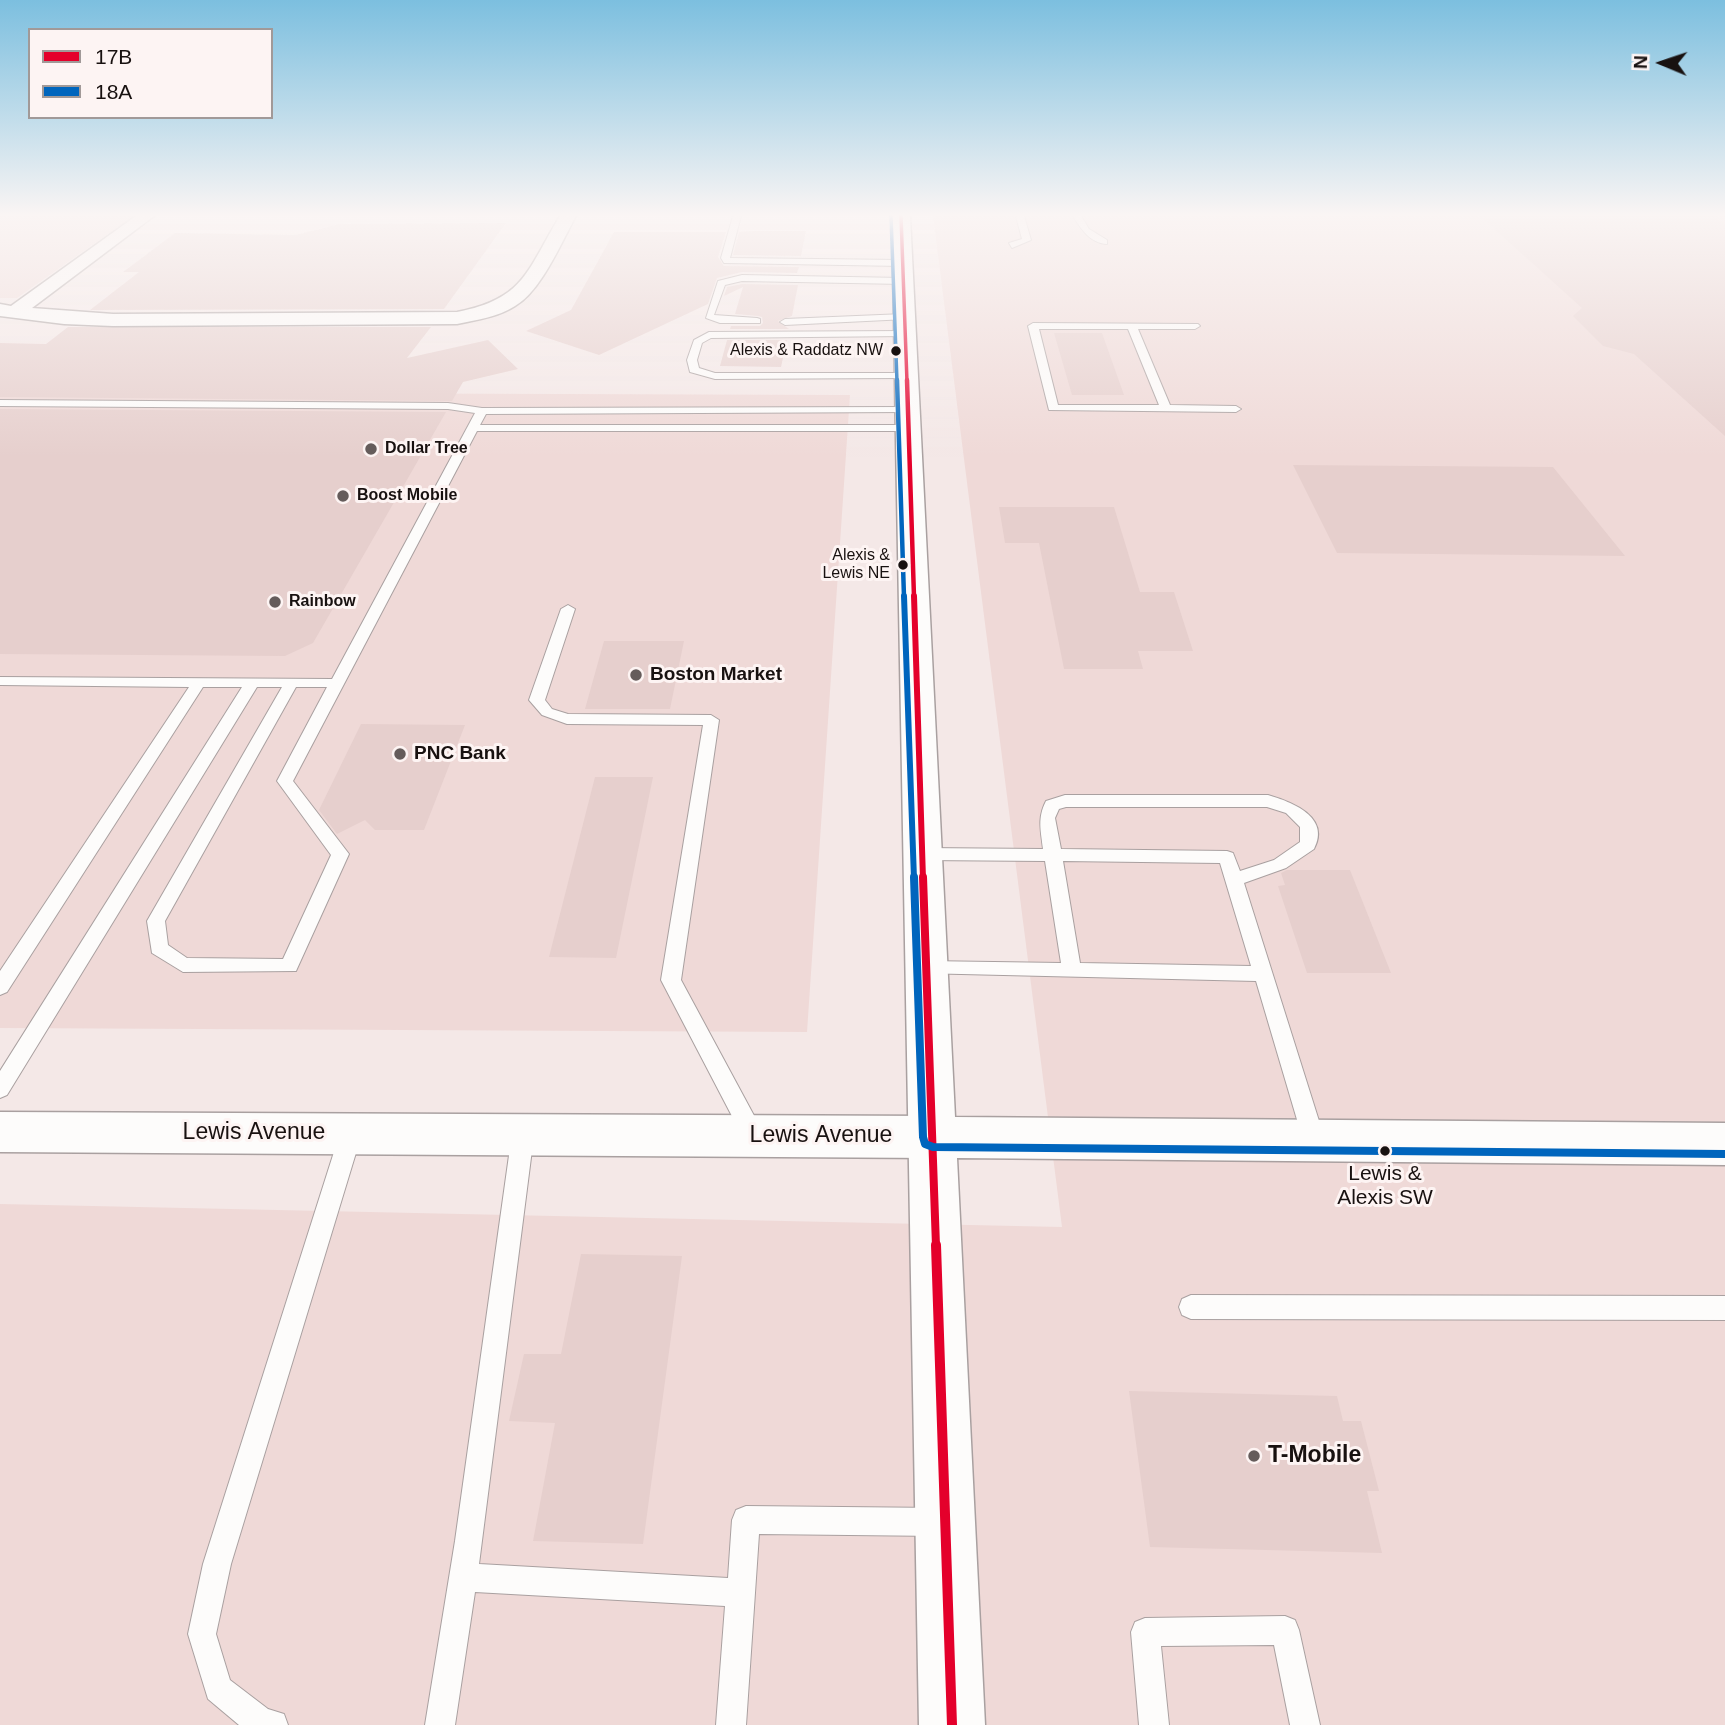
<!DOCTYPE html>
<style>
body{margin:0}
#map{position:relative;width:1725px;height:1725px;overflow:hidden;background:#f4e8e7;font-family:Helvetica,sans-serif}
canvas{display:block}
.legend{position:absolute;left:28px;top:28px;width:245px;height:91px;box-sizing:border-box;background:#fdf4f3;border:2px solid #a19998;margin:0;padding:9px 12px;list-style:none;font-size:21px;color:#181110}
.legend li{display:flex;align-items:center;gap:14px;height:35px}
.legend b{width:35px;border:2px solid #a19998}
.north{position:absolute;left:1627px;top:28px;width:70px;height:70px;-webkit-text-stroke:5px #fdf4f3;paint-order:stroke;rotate:272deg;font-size:19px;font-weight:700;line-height:28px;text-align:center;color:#181110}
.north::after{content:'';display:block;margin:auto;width:24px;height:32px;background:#181110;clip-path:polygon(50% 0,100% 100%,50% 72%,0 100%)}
</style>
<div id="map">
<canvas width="1725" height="1725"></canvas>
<ul class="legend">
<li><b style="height:9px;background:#e4002b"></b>17B</li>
<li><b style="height:9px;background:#0065bd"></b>18A</li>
</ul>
<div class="north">N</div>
</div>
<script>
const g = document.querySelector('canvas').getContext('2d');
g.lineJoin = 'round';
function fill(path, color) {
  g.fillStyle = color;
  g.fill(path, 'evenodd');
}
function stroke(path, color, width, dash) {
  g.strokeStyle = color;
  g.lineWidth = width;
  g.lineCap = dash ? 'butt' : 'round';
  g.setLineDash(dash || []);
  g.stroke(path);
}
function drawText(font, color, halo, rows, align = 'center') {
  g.font = font + ' Helvetica,sans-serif';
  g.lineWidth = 6;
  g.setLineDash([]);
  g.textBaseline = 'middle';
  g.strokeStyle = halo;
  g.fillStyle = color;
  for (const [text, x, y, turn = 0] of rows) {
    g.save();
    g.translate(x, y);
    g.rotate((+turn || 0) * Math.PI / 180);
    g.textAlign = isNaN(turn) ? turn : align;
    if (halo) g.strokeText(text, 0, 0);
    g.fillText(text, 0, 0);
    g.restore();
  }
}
fill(new Path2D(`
 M 0,216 L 134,216 L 17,298 L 0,298 Z
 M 933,216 L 1725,216 L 1725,1725 L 0,1725 L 0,1204 L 1062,1227 Z
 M 0,392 L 850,395 L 807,1032 L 0,1028 Z`), '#efd9d7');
fill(new Path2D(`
 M 1480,216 L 1712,216 L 1725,224 L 1725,436 L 1634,354 L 1603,346 L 1573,316 L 1582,308 Z
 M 506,223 L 444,309 L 90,310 L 139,272 L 123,272 L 175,233 L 296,235 L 339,224 Z
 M 752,231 L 806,231 L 801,256 L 733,255 L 739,232 Z
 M 614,232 L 726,232 L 718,257 L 724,266 L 799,267 L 797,273 L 742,272 L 717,278 L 708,304 L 599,355 L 526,331 L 571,310 Z
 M 742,284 L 798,285 L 792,316 L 778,321 L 789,329 L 730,329 L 731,326 L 760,326 L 763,323 L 762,317 L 758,316 L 735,314 L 743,287 L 724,296 L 727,287 Z
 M 68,327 L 431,327 L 407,358 L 488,340 L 518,369 L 463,382 L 452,401 L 0,397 L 0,343 L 46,344 Z
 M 1054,333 L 1102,333 L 1124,395 L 1072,395 Z
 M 727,340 L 787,340 L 781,367 L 720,366 Z
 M 0,409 L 446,412 L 313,643 L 285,656 L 0,654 Z
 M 1293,465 L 1553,467 L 1625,556 L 1337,553 Z
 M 999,507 L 1114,507 L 1140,592 L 1174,592 L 1193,651 L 1138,651 L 1143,669 L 1064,669 L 1039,543 L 1005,543 Z
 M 604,641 L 684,641 L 670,709 L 585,709 Z
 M 361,724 L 465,725 L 424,830 L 375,830 L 365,820 L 337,834 L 319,810 Z
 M 595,777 L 653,777 L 616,958 L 549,957 Z
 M 1287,870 L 1350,870 L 1391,973 L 1307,973 L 1278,886 L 1285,885 L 1281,873 Z
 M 581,1254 L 682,1256 L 643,1544 L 533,1541 L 555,1423 L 509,1421 L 524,1354 L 561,1354 Z
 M 1129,1391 L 1337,1396 L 1343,1421 L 1361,1421 L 1379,1491 L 1367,1491 L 1382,1553 L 1150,1547 Z`), '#e6cfcd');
const service = new Path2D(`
 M 733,216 L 741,216 L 730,258 L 902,260 L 906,263 L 902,266 L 724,263 L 721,258 Z
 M 1016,216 L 1024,216 L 1031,240 L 1012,248 L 1009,243 L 1022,239 Z
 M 1073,216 L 1081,216 L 1089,229 L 1107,240 L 1107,244 C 1090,243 1081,229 1073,216 Z
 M 742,275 L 903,278 L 907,281 L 903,284 L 742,281 L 725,285 L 714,315 L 757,318 L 760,319 L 760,323 L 720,323 L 706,318 L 718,281 Z
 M 904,314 L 907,315 L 907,319 L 785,325 L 780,322 L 785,319 Z
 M 1033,323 L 1198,324 L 1200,326 L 1195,329 L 1138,329 L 1170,405 L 1236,406 L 1241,409 L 1236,412 L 1049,410 L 1028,326 ZM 1039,329 L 1128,329 L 1159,405 L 1058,405 Z
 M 905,331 L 908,332 L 908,336 L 711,338 L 702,343 L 697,360 L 699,368 L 715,373 L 910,373 L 911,375 L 906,378 L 715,379 L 690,372 L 687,360 L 694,340 L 709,332 Z
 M 0,400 L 448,403 L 482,408 L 907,407 L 912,410 L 911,412 L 486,414 L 480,425 L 908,425 L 914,428 L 908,431 L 477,431 L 293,781 L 349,854 L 296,971 L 183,972 L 152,953 L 147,921 L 282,687 L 257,687 L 7,1095 L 0,1098 L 0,1071 L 242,687 L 203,687 L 7,992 L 0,995 L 0,971 L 189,687 L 0,685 L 0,677 L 332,679 L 475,413 L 448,409 L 0,406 ZM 296,687 L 327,687 L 277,781 L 331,855 L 283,959 L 187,958 L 168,945 L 165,921 Z
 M 568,605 L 575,609 L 545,700 L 552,709 L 568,714 L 711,715 L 719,720 L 681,980 L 765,1136 L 762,1143 L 754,1145 L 746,1143 L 661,980 L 703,725 L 567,724 L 542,715 L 529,700 L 561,609 Z
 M 1065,795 L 1268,795 C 1292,802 1331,817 1314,849 L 1286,868 L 1244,883 L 1325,1140 L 1322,1147 L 1314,1149 L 1306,1147 L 1303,1140 L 1256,981 L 919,973 L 916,968 L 919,963 L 926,961 L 1061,963 L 1045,861 L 922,860 L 913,854 L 922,848 L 1043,849 C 1041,831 1037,818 1046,801 ZM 1066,807 L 1267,807 L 1286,813 L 1300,827 L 1300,842 L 1274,860 L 1240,871 L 1233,853 L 1227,851 L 1061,849 L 1055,818 L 1059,809 ZM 1063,861 L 1220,863 L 1251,966 L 1080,963 Z
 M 351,1124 L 359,1126 L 362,1133 L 231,1564 L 216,1634 L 230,1680 L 268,1709 L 284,1714 L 288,1725 L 239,1725 L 208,1699 L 188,1634 L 203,1564 L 340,1133 L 343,1126 Z
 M 523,1125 L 531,1127 L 534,1134 L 479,1564 L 728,1578 L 732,1520 L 736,1510 L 746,1506 L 939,1508 L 949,1512 L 953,1522 L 949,1532 L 939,1536 L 759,1534 L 746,1725 L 716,1725 L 725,1606 L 475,1592 L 455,1725 L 425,1725 L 455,1541 L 512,1134 L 515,1127 Z
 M 1191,1295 L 1725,1296 L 1725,1320 L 1191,1319 L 1182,1315 L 1179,1307 L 1182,1299 Z
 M 1285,1616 L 1295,1620 L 1299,1630 L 1320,1725 L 1290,1725 L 1274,1645 L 1161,1646 L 1169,1725 L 1139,1725 L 1131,1632 L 1135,1622 L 1145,1618 Z`);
const minor = new Path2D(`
 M 136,216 L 154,216 L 32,308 L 113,314 L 457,312 C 525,299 527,270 560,216 L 576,216 C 561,243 541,291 515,306 C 498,317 476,320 457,324 L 113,326 L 64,324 L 0,316 L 0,304 L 11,306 Z`);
const secondary = new Path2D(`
 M 0,1112 L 933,1116 L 950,1122 L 957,1137 L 950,1152 L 933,1158 L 0,1152 Z`);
const primary = new Path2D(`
 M 892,216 L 910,216 L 955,1117 L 1725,1123 L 1725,1165 L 957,1158 L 985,1725 L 919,1725 Z`);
stroke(service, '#a9a0a0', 2);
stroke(minor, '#a9a0a0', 3);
stroke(secondary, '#a9a0a0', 3);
stroke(primary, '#a9a0a0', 3);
fill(service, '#fdfcfb');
fill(minor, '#fdfcfb');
fill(secondary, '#fdfcfb');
fill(primary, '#fdfcfb');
stroke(new Path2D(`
 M 901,216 L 907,382`), '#e4002b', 3.5);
stroke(new Path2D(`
 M 907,380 L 914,597`), '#e4002b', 4.5);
stroke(new Path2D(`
 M 914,596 L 923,879`), '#e4002b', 6);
stroke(new Path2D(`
 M 923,877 L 936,1246`), '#e4002b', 8);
stroke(new Path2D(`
 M 936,1245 L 952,1725`), '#e4002b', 10);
stroke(new Path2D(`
 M 891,216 L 897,382`), '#0065bd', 3.5);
stroke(new Path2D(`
 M 897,380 L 904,597`), '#0065bd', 4.5);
stroke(new Path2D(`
 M 904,596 L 914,879`), '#0065bd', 6);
stroke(new Path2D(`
 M 914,877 L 923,1137 L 925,1144 L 933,1147 L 1725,1154`), '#0065bd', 8);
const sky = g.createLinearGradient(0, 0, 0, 457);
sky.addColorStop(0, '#7cbfdf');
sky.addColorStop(0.47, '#faf5f4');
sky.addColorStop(1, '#faf5f400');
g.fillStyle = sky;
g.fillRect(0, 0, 1725, 457);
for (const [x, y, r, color] of [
 [896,351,6,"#181110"],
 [371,449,7,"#655c5b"],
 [343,496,7,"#655c5b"],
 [903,565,6,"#181110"],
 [275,602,7,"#655c5b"],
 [636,675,7,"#655c5b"],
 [400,754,7,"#655c5b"],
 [1385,1151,6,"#181110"],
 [1254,1456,7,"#655c5b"]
]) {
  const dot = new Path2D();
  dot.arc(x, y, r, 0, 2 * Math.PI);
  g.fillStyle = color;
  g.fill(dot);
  stroke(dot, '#fdf4f3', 2.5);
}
drawText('16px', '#181110', '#fdf4f3', [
 ["Alexis & Raddatz NW",883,351],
 ["Alexis &",890,556],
 ["Lewis NE",890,574]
], 'right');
drawText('bold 16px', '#181110', '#fdf4f3', [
 ["Dollar Tree",385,449],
 ["Boost Mobile",357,496],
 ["Rainbow",289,602]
], 'left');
drawText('bold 19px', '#181110', '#fdf4f3', [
 ["Boston Market",650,675],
 ["PNC Bank",414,754]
], 'left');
drawText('21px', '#181110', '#fdf4f3', [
 ["Lewis &",1385,1174],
 ["Alexis SW",1385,1198]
]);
drawText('23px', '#181110', '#fdf4f3', [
 ["Lewis Avenue",254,1133],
 ["Lewis Avenue",821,1136]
]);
drawText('bold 23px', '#181110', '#fdf4f3', [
 ["T-Mobile",1268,1456]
], 'left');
</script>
